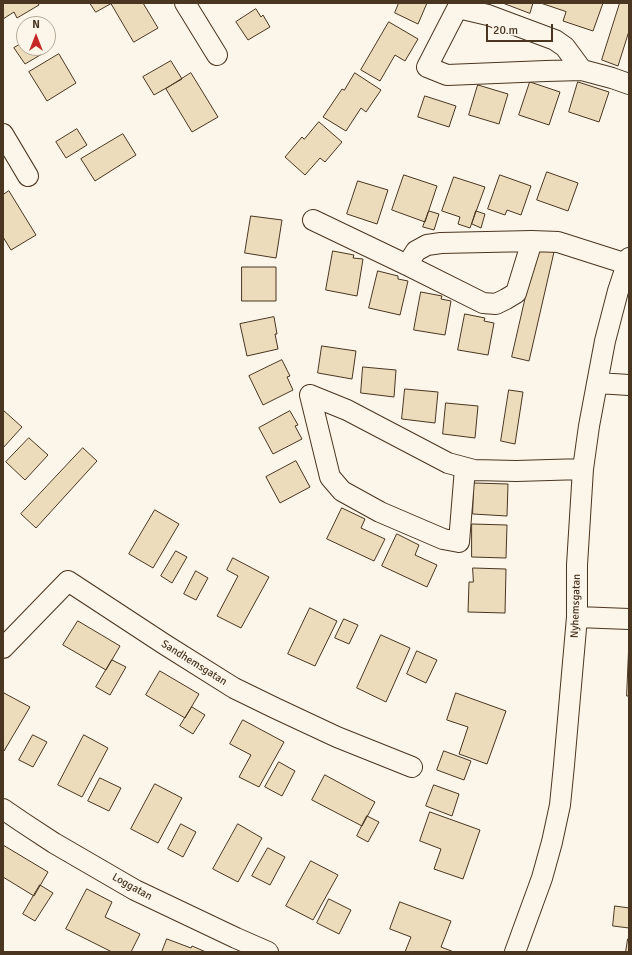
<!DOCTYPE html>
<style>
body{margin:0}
#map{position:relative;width:632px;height:955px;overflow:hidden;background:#fbf6e9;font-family:Signika,sans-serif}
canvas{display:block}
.frame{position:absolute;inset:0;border:4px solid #4a3520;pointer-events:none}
.north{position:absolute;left:16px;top:16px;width:40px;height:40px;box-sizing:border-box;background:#fbf6e9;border:1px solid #b4a999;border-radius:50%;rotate:0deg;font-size:11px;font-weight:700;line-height:16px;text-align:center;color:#4a3520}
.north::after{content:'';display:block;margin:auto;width:14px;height:18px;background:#c62828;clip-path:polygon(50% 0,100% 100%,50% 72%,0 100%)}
.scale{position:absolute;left:486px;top:24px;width:67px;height:18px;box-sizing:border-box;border:2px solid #4a3520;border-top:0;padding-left:5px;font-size:12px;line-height:14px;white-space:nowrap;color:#4a3520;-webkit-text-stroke:3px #fbf6e9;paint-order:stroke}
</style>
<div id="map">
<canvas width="632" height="955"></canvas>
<div class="frame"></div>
<div class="north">N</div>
<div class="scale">20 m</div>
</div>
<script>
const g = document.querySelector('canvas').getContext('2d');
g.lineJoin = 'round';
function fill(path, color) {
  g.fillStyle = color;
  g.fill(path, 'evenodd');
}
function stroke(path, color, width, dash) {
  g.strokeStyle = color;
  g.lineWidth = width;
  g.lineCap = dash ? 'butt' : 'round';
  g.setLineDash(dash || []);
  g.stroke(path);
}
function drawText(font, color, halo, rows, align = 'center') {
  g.font = font + ' Signika,sans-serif';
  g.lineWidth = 3;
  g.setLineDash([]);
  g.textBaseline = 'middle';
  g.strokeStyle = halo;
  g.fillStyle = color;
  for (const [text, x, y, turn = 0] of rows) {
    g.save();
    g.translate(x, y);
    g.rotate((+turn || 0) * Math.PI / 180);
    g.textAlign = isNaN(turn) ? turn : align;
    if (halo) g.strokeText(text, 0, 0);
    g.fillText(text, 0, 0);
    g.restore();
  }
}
const building = new Path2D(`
 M 3,3 L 38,3 L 39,5 L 17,18 L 14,12 L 3,19 Z
 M 90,3 L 112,3 L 96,12 Z
 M 111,3 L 143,3 L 158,28 L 134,42 Z
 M 399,3 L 427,3 L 418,24 L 395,13 Z
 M 503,3 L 533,3 L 530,13 Z
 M 541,3 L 603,3 L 593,31 L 563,21 L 566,12 Z
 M 620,3 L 629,3 L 629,31 L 618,66 L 602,60 Z
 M 256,9 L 261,17 L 263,15 L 270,27 L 248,40 L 236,22 Z
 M 389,22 L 418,39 L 405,61 L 395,55 L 380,81 L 361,70 Z
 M 24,42 L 24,48 L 45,48 L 47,51 L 25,64 L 14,48 Z
 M 59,54 L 76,83 L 47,101 L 29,72 Z
 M 171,61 L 182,79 L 154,95 L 143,77 Z
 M 191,73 L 218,117 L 192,132 L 166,89 Z
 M 355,73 L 381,90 L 366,112 L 361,108 L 346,131 L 323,117 L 342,89 L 344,90 Z
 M 530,82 L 560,92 L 549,125 L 519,115 Z
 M 578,82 L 609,92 L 599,122 L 569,112 Z
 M 478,85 L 508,94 L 499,124 L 469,115 Z
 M 425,96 L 456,106 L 449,127 L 418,117 Z
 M 319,122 L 342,142 L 325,162 L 320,158 L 305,175 L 285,157 L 302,137 L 304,139 Z
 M 77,129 L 87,145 L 66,158 L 56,142 Z
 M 123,134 L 136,155 L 95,181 L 81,159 Z
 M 547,172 L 578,183 L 568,211 L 537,200 Z
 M 404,175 L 437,186 L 425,222 L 392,210 Z
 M 500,175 L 531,186 L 521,215 L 507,210 L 505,215 L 488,209 Z
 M 454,177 L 485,187 L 470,228 L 458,224 L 460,217 L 442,211 Z
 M 358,181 L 388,190 L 377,224 L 347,214 Z
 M 9,191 L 36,235 L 11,250 L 3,237 L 3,195 Z
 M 429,211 L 439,214 L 434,230 L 423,227 Z
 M 476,211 L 485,214 L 481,228 L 472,224 Z
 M 251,216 L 282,220 L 276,258 L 245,253 Z
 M 537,248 L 554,252 L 529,361 L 512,357 Z
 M 333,251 L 354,255 L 353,258 L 363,259 L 357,296 L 326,290 Z
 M 242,267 L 276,267 L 276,301 L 242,301 Z
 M 378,271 L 398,276 L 398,279 L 408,281 L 400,315 L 369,308 Z
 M 421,292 L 442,296 L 441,299 L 451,301 L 445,335 L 414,330 Z
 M 465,314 L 485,318 L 484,321 L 494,323 L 488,355 L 458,350 Z
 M 274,317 L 277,334 L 275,334 L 278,349 L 247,356 L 240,324 Z
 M 322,346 L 356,351 L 352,379 L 318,373 Z
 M 282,360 L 290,376 L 287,377 L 293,390 L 263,405 L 249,376 Z
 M 363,367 L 396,370 L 394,397 L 361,393 Z
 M 405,389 L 438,392 L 435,423 L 402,419 Z
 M 509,390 L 523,392 L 515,444 L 501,441 Z
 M 446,403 L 478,406 L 475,438 L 443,434 Z
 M 3,410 L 22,427 L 3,448 Z
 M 290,411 L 298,425 L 295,426 L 302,439 L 273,454 L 259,428 Z
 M 29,438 L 48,455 L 25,480 L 6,462 Z
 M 83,448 L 97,461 L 36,528 L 21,514 Z
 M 296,461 L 310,487 L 280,503 L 266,477 Z
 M 474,483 L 508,484 L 507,516 L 473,514 Z
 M 342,508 L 365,519 L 361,528 L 385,539 L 374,561 L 327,539 Z
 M 155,510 L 179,524 L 153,568 L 129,554 Z
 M 472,524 L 507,525 L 506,558 L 472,557 Z
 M 397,534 L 419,545 L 415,555 L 437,565 L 427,587 L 382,566 Z
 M 176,551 L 187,557 L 172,583 L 161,576 Z
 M 233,558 L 269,577 L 241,628 L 217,616 L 238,576 L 227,570 Z
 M 473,568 L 506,569 L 505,613 L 468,612 L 469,582 L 473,582 Z
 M 196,571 L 208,578 L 196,600 L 184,594 Z
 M 310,608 L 337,621 L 315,666 L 288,654 Z
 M 344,619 L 358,625 L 349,644 L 335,638 Z
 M 78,621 L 120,646 L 106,670 L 63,645 Z
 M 381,635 L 410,648 L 386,702 L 357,688 Z
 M 629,641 L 629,696 L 627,696 Z
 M 417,651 L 437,660 L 426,683 L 407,674 Z
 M 112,660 L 126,667 L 110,695 L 96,687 Z
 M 160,671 L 199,694 L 185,718 L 146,695 Z
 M 4,693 L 30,707 L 4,751 L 3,751 L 3,695 Z
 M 456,693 L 506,711 L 487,764 L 459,754 L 468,727 L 447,720 Z
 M 192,707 L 205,715 L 193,734 L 180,726 Z
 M 243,720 L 284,742 L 259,787 L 239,777 L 251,755 L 230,744 Z
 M 33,735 L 47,742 L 33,767 L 19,760 Z
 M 84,735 L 108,748 L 82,797 L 58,785 Z
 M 444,751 L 471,761 L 464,780 L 437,770 Z
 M 279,762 L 295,771 L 282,796 L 265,787 Z
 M 325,775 L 375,802 L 362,826 L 312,800 Z
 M 100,778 L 121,788 L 109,811 L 88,801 Z
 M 155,784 L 182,798 L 158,843 L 131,829 Z
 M 434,785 L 459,794 L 452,816 L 426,806 Z
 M 430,812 L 480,830 L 463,879 L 434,869 L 441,849 L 420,841 Z
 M 367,816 L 379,822 L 368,842 L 357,836 Z
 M 181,824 L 196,832 L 183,857 L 168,849 Z
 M 238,824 L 262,838 L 238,882 L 213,869 Z
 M 3,845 L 48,872 L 34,896 L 3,877 Z
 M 268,848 L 285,857 L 270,885 L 252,876 Z
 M 311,861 L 338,875 L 313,920 L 286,906 Z
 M 40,885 L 53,893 L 35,921 L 23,914 Z
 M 87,889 L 112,902 L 105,917 L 140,934 L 131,952 L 112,952 L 66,929 Z
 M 329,899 L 351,910 L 339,934 L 317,923 Z
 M 400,902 L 451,921 L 441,947 L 454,952 L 405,952 L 411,937 L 390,929 Z
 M 615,906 L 629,908 L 629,928 L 613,926 Z
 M 167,939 L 191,948 L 192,946 L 206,952 L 162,952 Z
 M 628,939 L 629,939 L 629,952 L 626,952 Z`);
fill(building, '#ecdcbc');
stroke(building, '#4a3520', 1);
const minor = new Path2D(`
 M 185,3 L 217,55
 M 460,3 L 427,67 L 447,75 L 546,71 L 582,70 L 612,78 L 629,84
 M 458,8 L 488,15 L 555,40 L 565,47 L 582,70
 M 3,134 L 28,176
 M 313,220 L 407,265 L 483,303 L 496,304 L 506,299 L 516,293 L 532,241 L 558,242 L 627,264
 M 407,265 L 416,251 L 427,245 L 441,243 L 532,241
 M 597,383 L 629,385
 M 310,395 L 330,477 L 342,491 L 380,512 L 443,539 L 459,542 L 465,468
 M 310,395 L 347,410 L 448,463 L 474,470 L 516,471 L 583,469
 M 577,617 L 629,619
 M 3,648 L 68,581 L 164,644 L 234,688 L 275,708 L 337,737 L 412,767
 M 3,809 L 22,822 L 54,843 L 135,890 L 236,938 L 268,952
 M 515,952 L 542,878 L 552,842 L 560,805 L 564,765 L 577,617 L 577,565 L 583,469 L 589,426 L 605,341 L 618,291 L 629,258`);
stroke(minor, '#4a3520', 22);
stroke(minor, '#fbf6e9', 20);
drawText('11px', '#4a3520', '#fbf6e9', [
 ["Nyhemsgatan",576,606,-88],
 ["Sandhemsgatan",194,663,32],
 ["Loggatan",132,887,29]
]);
</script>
